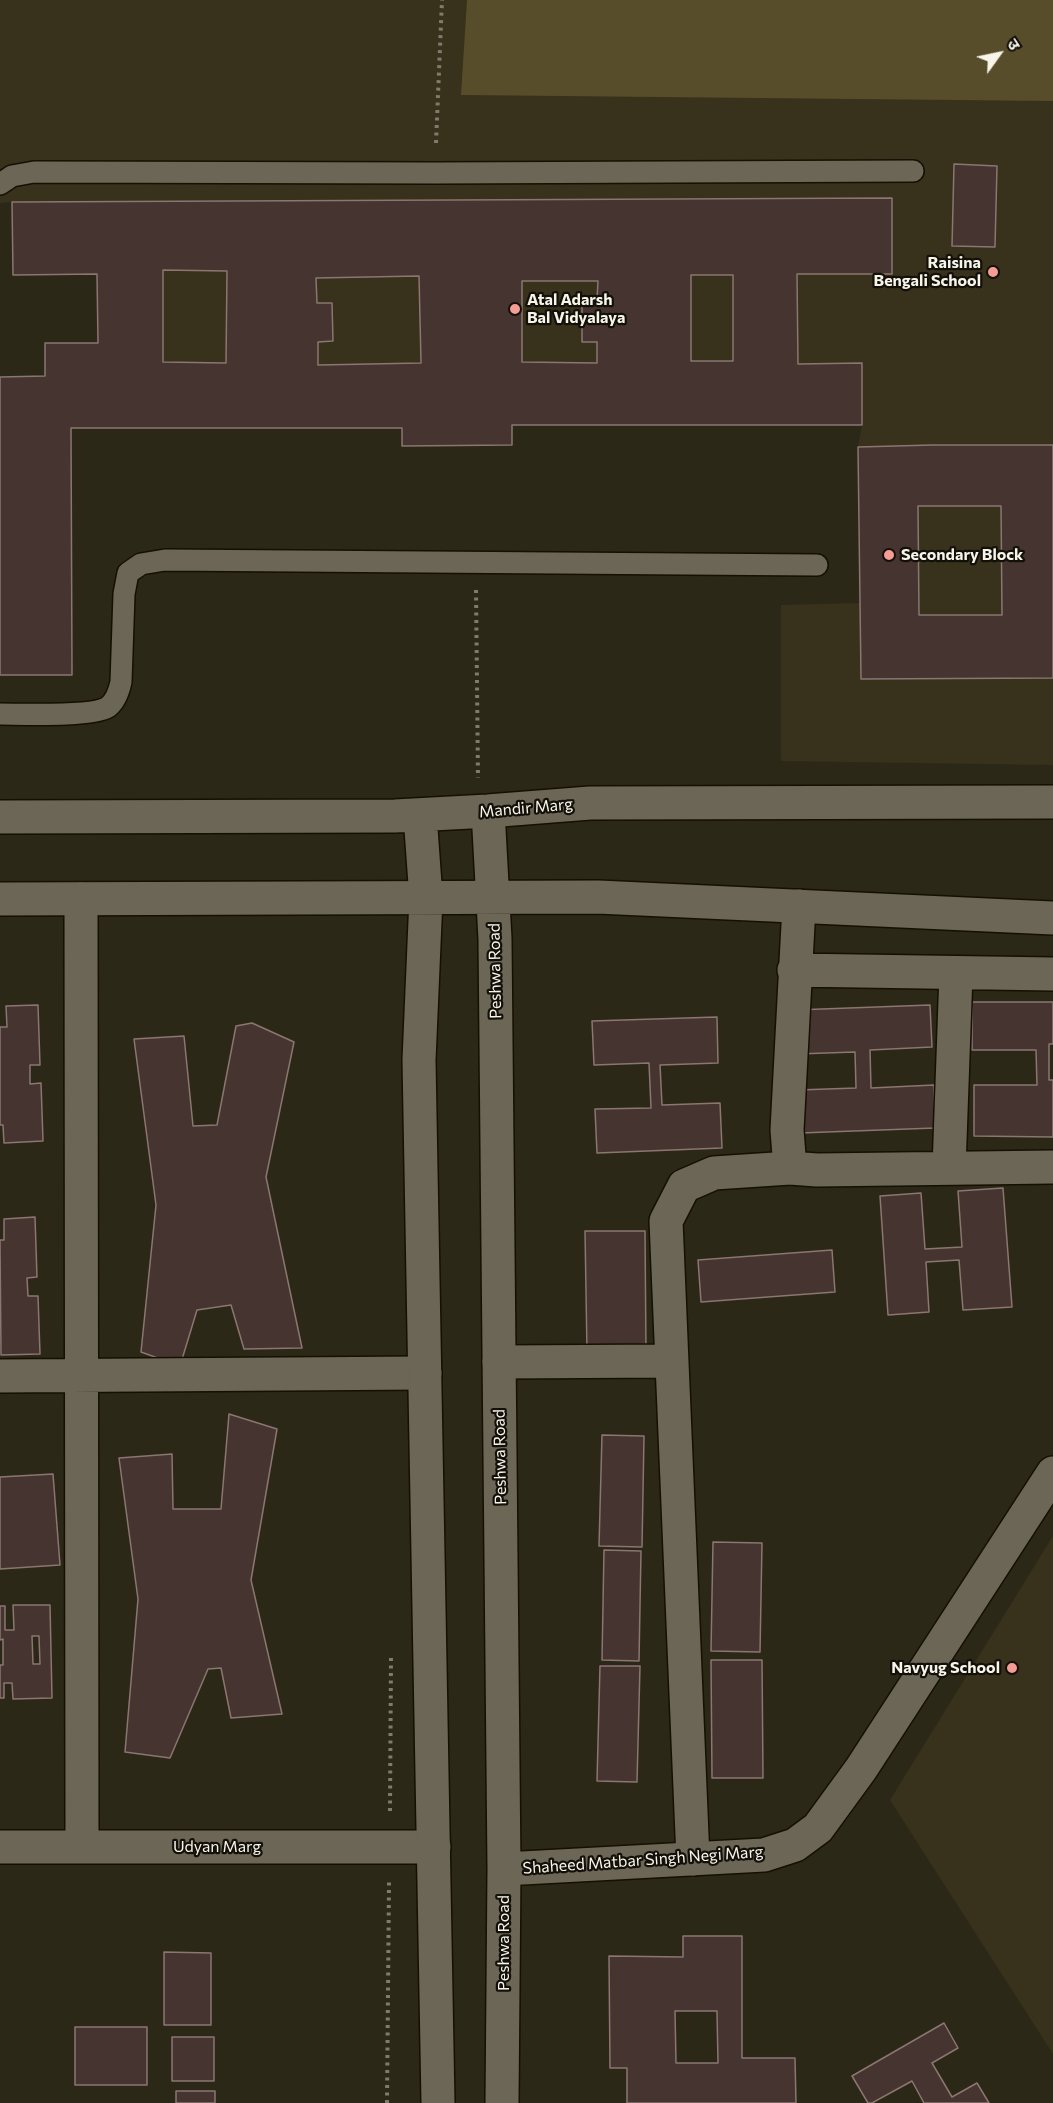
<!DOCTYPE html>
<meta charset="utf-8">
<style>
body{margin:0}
#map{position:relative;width:1053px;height:2103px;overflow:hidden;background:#2c2818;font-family:Commissioner,"Noto Sans Devanagari",sans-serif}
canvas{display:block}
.north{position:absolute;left:969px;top:24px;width:60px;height:60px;-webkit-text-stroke:4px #13100a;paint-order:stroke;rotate:57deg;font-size:16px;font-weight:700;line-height:24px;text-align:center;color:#f7f4ea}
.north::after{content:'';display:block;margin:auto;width:21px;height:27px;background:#f7f4ea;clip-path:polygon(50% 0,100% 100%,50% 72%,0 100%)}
</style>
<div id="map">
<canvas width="1053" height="2103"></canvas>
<div class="north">उ</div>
</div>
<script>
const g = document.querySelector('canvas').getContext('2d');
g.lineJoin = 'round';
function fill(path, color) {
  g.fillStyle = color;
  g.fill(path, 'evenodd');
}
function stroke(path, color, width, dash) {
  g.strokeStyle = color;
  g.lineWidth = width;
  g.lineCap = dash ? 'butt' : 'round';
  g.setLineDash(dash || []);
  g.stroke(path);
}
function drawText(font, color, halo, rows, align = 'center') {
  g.font = font + ' Commissioner,sans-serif';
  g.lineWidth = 4.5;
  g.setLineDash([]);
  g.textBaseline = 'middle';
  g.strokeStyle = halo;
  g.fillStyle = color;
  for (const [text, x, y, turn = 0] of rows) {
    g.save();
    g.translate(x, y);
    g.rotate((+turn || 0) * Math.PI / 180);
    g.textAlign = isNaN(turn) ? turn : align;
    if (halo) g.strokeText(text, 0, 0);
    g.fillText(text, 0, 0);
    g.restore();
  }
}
fill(new Path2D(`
 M 0,0 L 1053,0 L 1053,765 L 781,761 L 781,605 L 860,603 L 858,447 L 862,425 L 512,425 L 512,445 L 402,446 L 402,428 L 71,428 L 0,675 L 0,377 L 45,376 L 45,343 L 98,343 L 97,274 L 13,275 L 12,202 L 0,203 Z
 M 1053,1536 L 1053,2054 L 890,1800 Z`), '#38311b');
fill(new Path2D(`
 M 467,0 L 1053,0 L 1053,101 L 461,95 Z`), '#574d2a');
const building = new Path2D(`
 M 954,164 L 997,166 L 995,247 L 952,246 Z
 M 892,198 L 892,274 L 797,274 L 798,364 L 862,363 L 862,425 L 512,425 L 512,445 L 402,446 L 402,428 L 71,428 L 72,675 L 0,675 L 0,377 L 45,376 L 45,343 L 98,343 L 97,274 L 13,275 L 12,202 ZM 163,270 L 227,271 L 226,363 L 163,362 ZM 691,275 L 733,275 L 733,361 L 691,361 ZM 419,276 L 421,363 L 318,365 L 318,342 L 333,341 L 332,303 L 317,303 L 316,278 ZM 522,281 L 598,281 L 597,300 L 582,299 L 582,342 L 597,342 L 597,363 L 522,362 Z
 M 932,445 L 1053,445 L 1053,678 L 861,679 L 858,447 ZM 918,506 L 1001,506 L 1002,615 L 919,615 Z
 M 972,1002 L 1053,1002 L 1053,1044 L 1049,1044 L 1049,1080 L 1053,1080 L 1053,1137 L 974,1136 L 974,1085 L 1037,1085 L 1036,1050 L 972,1050 Z
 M 38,1005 L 40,1065 L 30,1065 L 30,1084 L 41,1083 L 43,1141 L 4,1143 L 3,1125 L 0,1125 L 0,1027 L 7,1027 L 6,1006 Z
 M 930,1005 L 932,1047 L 870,1050 L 871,1088 L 934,1085 L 935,1128 L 800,1133 L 798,1090 L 856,1088 L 855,1052 L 797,1054 L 795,1010 Z
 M 717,1017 L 718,1063 L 660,1065 L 662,1105 L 720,1103 L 722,1148 L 597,1153 L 595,1109 L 651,1108 L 649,1063 L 594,1065 L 592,1021 Z
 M 252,1023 L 294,1042 L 266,1177 L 302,1348 L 244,1349 L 231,1305 L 197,1310 L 180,1366 L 141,1352 L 156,1205 L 134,1039 L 184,1036 L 193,1126 L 217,1125 L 236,1026 Z
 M 1003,1188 L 1012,1307 L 963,1310 L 959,1260 L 926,1262 L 929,1312 L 888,1315 L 880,1196 L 921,1193 L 925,1249 L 962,1247 L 958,1191 Z
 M 35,1217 L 37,1277 L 27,1278 L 28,1296 L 38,1296 L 40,1354 L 1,1355 L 0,1240 L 4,1240 L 4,1219 Z
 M 585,1231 L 645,1231 L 646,1351 L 587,1352 Z
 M 832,1250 L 835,1292 L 701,1302 L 698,1260 Z
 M 229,1414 L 277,1429 L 251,1580 L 282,1714 L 231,1718 L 221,1668 L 208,1669 L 170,1758 L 125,1752 L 138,1599 L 119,1458 L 172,1454 L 173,1509 L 221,1509 Z
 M 602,1435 L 644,1436 L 642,1547 L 599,1546 Z
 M 53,1474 L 60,1565 L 0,1569 L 0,1477 Z
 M 713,1542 L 762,1543 L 760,1652 L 711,1651 Z
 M 604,1550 L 641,1551 L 639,1661 L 602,1660 Z
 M 13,1605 L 50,1605 L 52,1698 L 13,1699 L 12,1683 L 4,1683 L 4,1698 L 0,1698 L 0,1665 L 3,1665 L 3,1639 L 0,1640 L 0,1606 L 5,1606 L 5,1630 L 14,1630 ZM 32,1636 L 39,1636 L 40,1664 L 33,1664 Z
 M 711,1660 L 762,1660 L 763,1778 L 712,1778 Z
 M 600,1666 L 640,1666 L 637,1782 L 597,1781 Z
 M 683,1936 L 742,1936 L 742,2058 L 795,2058 L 796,2103 L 627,2103 L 627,2068 L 610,2068 L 609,1956 L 683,1957 ZM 675,2011 L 717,2011 L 718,2063 L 676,2063 Z
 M 164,1952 L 211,1953 L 211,2025 L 164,2025 Z
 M 944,2023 L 958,2048 L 932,2063 L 952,2097 L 977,2083 L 989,2103 L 924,2103 L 912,2081 L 872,2103 L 868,2103 L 852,2076 Z
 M 75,2027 L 147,2027 L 147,2085 L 75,2085 Z
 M 172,2037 L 214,2037 L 214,2081 L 172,2081 Z
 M 176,2091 L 215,2091 L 215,2103 L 176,2103 Z`);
fill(building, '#463430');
stroke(building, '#8b7671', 1.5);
const lane = new Path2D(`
 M 0,184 L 12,176 L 34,172 L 435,173 L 913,171
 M 0,714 C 21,714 93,717 108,707 C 116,701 119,691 121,682 L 124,594 L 128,573 L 141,564 L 165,560 L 817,565`);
const street = new Path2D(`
 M 81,899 L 82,1847
 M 799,906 L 787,1130 L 790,1168 L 817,1170 L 1053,1167
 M 794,970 L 1053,974
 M 949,1168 L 956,973
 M 499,1362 L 672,1361
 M 0,1376 L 425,1373
 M 0,1847 L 434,1847
 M 693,1859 L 666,1221 L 684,1186 L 714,1173 L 790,1168`);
const secondary = new Path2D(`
 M 488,811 L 495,939 L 504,1869 L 502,2103
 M 420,815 L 426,898 L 419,1060 L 438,2103
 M 0,817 L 395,816 L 488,811 L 590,803 L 1053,802
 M 0,899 L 598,897 L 1053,918
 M 504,1869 L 764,1855 L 795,1845 L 818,1828 L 861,1769 L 1053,1473`);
stroke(lane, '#151003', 24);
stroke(street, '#151003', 36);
stroke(secondary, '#151003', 36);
stroke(new Path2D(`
 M 436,143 L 442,0
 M 476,590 L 478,778
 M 390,1811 L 391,1657
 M 387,2103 L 389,1882`), '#7f7b6d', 4, [3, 4.5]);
stroke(lane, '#6b6655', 21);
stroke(street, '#6b6655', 33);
stroke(secondary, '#6b6655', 33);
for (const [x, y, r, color] of [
 [993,272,6,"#f59c95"],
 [515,309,6,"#f59c95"],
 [889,555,6,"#f59c95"],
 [1012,1668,6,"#f59c95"]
]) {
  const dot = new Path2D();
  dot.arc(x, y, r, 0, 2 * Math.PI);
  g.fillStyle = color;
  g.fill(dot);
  stroke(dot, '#13100a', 2);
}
drawText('bold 16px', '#f7f4ea', '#13100a', [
 ["Raisina",981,263],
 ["Bengali School",981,281],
 ["Atal Adarsh",527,300,"left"],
 ["Bal Vidyalaya",527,318,"left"],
 ["Secondary Block",901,555,"left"],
 ["Navyug School",1000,1668]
], 'right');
drawText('16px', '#f7f4ea', '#13100a', [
 ["Mandir Marg",526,808,-5],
 ["Peshwa Road",495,971,-91],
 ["Peshwa Road",500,1457,-91],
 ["Udyan Marg",217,1847],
 ["Shaheed Matbar Singh Negi Marg",643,1860,-4],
 ["Peshwa Road",504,1943,-90]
]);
</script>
